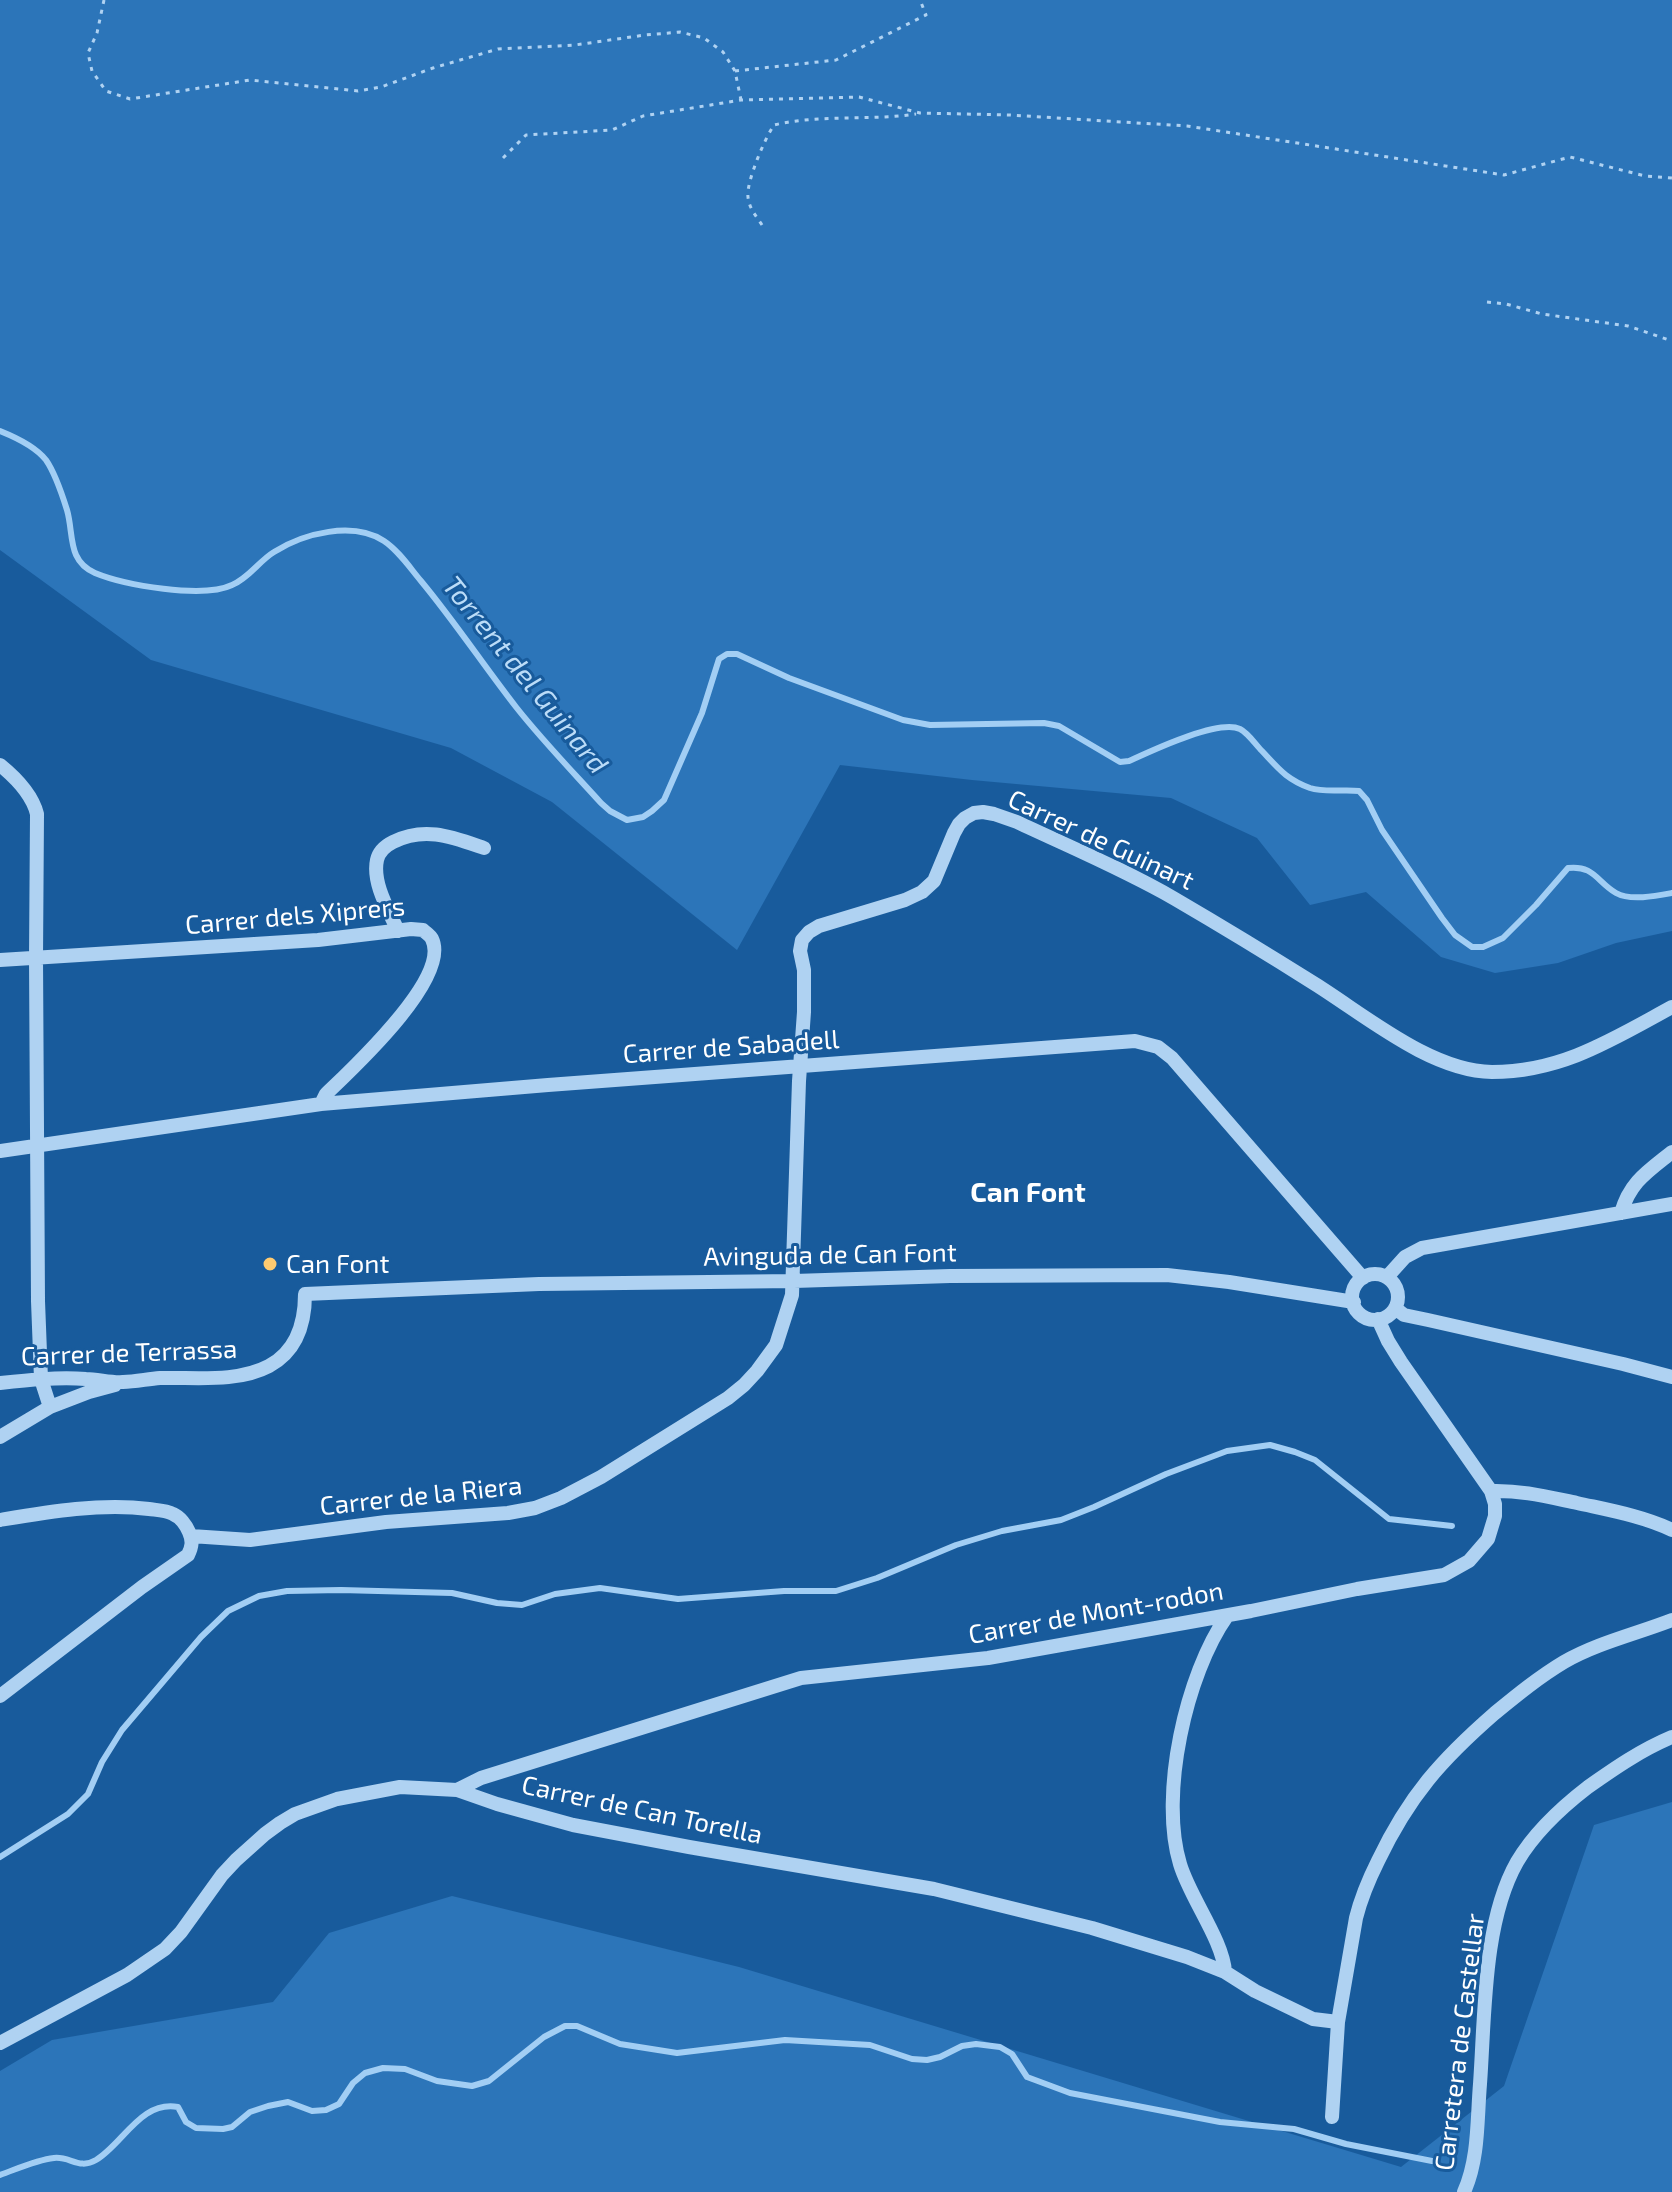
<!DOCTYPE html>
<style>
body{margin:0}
canvas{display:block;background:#185b9c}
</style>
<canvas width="1672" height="2192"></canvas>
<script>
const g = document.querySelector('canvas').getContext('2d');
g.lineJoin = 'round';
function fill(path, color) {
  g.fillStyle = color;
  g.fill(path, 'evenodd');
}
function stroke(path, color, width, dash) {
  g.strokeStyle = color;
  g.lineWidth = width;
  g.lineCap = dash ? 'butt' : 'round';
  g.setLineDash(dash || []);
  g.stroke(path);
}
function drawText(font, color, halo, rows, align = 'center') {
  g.font = font + ' "Exo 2",sans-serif';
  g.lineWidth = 6;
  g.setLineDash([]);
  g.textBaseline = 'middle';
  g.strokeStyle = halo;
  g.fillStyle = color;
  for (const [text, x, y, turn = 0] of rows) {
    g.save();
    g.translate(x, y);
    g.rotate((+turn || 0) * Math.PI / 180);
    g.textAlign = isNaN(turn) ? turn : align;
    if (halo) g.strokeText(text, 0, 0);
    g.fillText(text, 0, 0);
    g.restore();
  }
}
fill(new Path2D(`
 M 0,0 L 1672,0 L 1672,931 L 1616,943 L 1558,963 L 1495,973 L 1441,957 L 1366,892 L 1310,905 L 1257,838 L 1171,798 L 972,780 L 840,765 L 737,950 L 552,802 L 451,748 L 151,660 L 0,550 Z
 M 1672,1802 L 1672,2192 L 0,2192 L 0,2071 L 52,2040 L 273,2002 L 329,1933 L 452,1896 L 739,1967 L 1401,2167 L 1504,2086 L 1594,1825 Z`), '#2c75b9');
stroke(new Path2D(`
 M 0,431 C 15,437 35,446 46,460 C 55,473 62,494 67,510 C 74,534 67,561 95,573 C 124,585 203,599 232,585 C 249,578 259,561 274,552 C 304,533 353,521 384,541 C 399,551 410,568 421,581 C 455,622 484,666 516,707 C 542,740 572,771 601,803 L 610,811 L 627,820 L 643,817 L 652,811 L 664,800 L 702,713 L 719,659 L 727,654 L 737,654 L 789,678 L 903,720 L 930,725 L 1044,723 L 1059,726 L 1120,762 L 1129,761 C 1151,751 1218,719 1240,729 C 1248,733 1256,745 1262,751 C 1279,769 1286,779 1310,788 C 1325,793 1344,789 1359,791 L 1367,800 L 1382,830 L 1442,918 L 1455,935 L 1472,947 L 1483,947 L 1503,938 L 1536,905 L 1568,868 C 1594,865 1597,882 1616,893 C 1630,901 1656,896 1672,893
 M 0,1857 L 68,1814 L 88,1794 L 102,1762 L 122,1730 L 201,1637 L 228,1611 L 259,1596 L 287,1591 L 341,1590 L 452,1593 L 497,1603 L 522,1605 L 555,1594 L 600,1588 L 678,1599 L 784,1591 L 836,1591 L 877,1578 L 956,1545 L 1002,1531 L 1061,1520 L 1094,1507 L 1166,1474 L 1227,1451 L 1270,1445 L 1295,1452 L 1315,1460 L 1389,1519 L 1452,1526
 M 0,2175 C 17,2169 36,2160 54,2158 C 70,2156 79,2170 96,2160 C 123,2144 141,2100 178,2107 L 186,2122 L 196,2128 L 223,2129 L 232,2127 L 250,2112 L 268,2106 L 288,2102 L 312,2111 L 326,2110 L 339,2104 L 353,2083 L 365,2073 L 383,2068 L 405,2069 L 437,2081 L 472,2086 L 489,2081 L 544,2037 L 565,2026 L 577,2026 L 620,2044 L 677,2053 L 785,2040 L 870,2045 L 912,2059 L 927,2060 L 940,2057 L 962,2046 L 976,2044 L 1000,2047 L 1012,2054 L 1027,2077 L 1070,2093 L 1220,2122 L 1294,2129 L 1346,2144 L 1432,2161`), '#a2cef4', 6);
stroke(new Path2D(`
 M 104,0 L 97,33 L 88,53 L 92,71 L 106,91 L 130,99 L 250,80 L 358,91 L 381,87 L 433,68 L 498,49 L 575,45 L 645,35 L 680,32 L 704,38 L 723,52 L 735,71 L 741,100
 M 735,71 L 836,60 L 926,15 L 920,0
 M 503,158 L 526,135 L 612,130 L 643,116 L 741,100 L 859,97 L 920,113 L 1009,115 L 1187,126 L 1504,175 L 1570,157 L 1645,176 L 1672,178
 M 762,225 C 756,216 749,208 748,197 C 746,182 765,138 774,125 C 820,114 869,121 916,114
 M 1487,302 L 1506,304 L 1542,314 L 1628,326 L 1672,341`), '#afd2f2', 3, [4, 6]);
stroke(new Path2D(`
 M 0,765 C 16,778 32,794 37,814 L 36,958 L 38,1301 L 41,1379 L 50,1407
 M 398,931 C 389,911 372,883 377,860 C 379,851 385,846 393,842 C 425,826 452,837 484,848
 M 0,960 L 318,940 L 411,929 L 423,930 C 426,933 430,935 432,939 C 451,978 352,1069 326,1094 L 321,1104
 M 0,1151 L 321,1104 L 548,1085 L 1135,1041 L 1158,1047 L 1172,1058 L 1363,1278
 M 1621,1213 C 1630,1182 1647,1172 1672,1152
 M1352 1297a23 23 0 1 1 46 0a23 23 0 1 1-46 0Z
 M 1387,1277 L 1405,1257 L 1422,1248 L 1672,1204
 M 1395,1308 L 1404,1315 L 1428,1320 L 1623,1364 L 1672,1377
 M 0,1383 C 28,1380 57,1377 86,1379 C 98,1379 111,1383 123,1382 C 135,1382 147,1379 160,1378 C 194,1377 237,1383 269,1366 C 297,1351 305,1323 305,1294 L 539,1284 L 794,1281 L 950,1276 L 1167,1275 L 1229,1282 L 1354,1302
 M 0,1437 L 50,1407 L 89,1392 L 115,1385
 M 1491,1491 C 1521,1490 1548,1497 1577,1503 C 1608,1510 1643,1516 1672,1530
 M 0,1520 C 48,1512 100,1503 149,1509 C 156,1510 166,1510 173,1514 C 180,1517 186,1525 189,1532 C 193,1541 192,1547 188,1555 L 142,1587 L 0,1696
 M 191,1536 L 250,1540 L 386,1522 L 508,1513 L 535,1508 L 561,1498 L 601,1477 L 728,1398 L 744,1385 L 757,1371 L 776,1345 L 792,1295 L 799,1081 L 804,1012 L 804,970 L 800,951 L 802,940 L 809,932 L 819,926 L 905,900 L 922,892 L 934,881 L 954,833 L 959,824 L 965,818 L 974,813 L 983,812 L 994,814 L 1017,822 C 1070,847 1125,870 1175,899 C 1223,927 1269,955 1315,984 C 1366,1016 1431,1071 1492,1072 C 1562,1072 1613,1039 1672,1007
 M 457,1790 L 481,1778 L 801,1678 L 988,1658 L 1251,1611 L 1357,1589 L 1444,1575 L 1469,1561 L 1488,1539 L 1495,1516 L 1495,1504 L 1491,1491 L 1401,1362 L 1388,1341 L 1378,1319
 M 1225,1972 C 1223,1940 1190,1898 1180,1864 C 1159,1795 1186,1674 1227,1616
 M 0,2043 L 127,1975 L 165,1949 L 181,1932 L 222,1875 L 236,1860 L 265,1834 L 280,1823 L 295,1814 L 337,1799 L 400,1787 L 457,1790 L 497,1804 L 573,1825 L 689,1847 L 934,1889 L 1092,1928 L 1187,1957 L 1225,1972 L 1255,1991 L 1313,2019 L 1338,2022
 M 1332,2117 L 1338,2022 L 1356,1918 C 1361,1898 1369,1879 1378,1861 C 1409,1796 1441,1760 1495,1713 C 1517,1695 1539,1677 1564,1662 C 1597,1643 1636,1634 1672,1620
 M 1464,2192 C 1479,2159 1477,2119 1480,2084 C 1485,2015 1483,1922 1517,1862 C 1534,1833 1562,1807 1588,1787 C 1615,1768 1641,1750 1672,1737`), '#afd2f2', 14);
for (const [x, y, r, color] of [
 [270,1264,8,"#ffcb70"]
]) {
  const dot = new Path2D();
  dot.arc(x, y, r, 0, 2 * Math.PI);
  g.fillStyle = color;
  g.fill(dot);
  stroke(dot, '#185b9c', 3);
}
drawText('26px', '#fff', '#185b9c', [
 ["Carrer de Guinart",1101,840,25],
 ["Carrer dels Xiprers",295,916,-5],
 ["Carrer de Sabadell",731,1047,-4],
 ["Avinguda de Can Font",830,1255,-1],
 ["Carrer de Terrassa",129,1353,-2],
 ["Carrer de la Riera",421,1496,-6],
 ["Carrer de Mont-rodon",1096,1613,-10],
 ["Carrer de Can Torella",642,1810,12],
 ["Carretera de Castellar",1460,2042,-83]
]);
drawText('26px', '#fff', '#185b9c', [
 ["Can Font",286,1264]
], 'left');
drawText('italic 28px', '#bbdcf8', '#185b9c', [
 ["Torrent del Guinard",525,675,51]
]);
drawText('bold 28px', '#fff', '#185b9c', [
 ["Can Font",1028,1193]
]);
</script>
